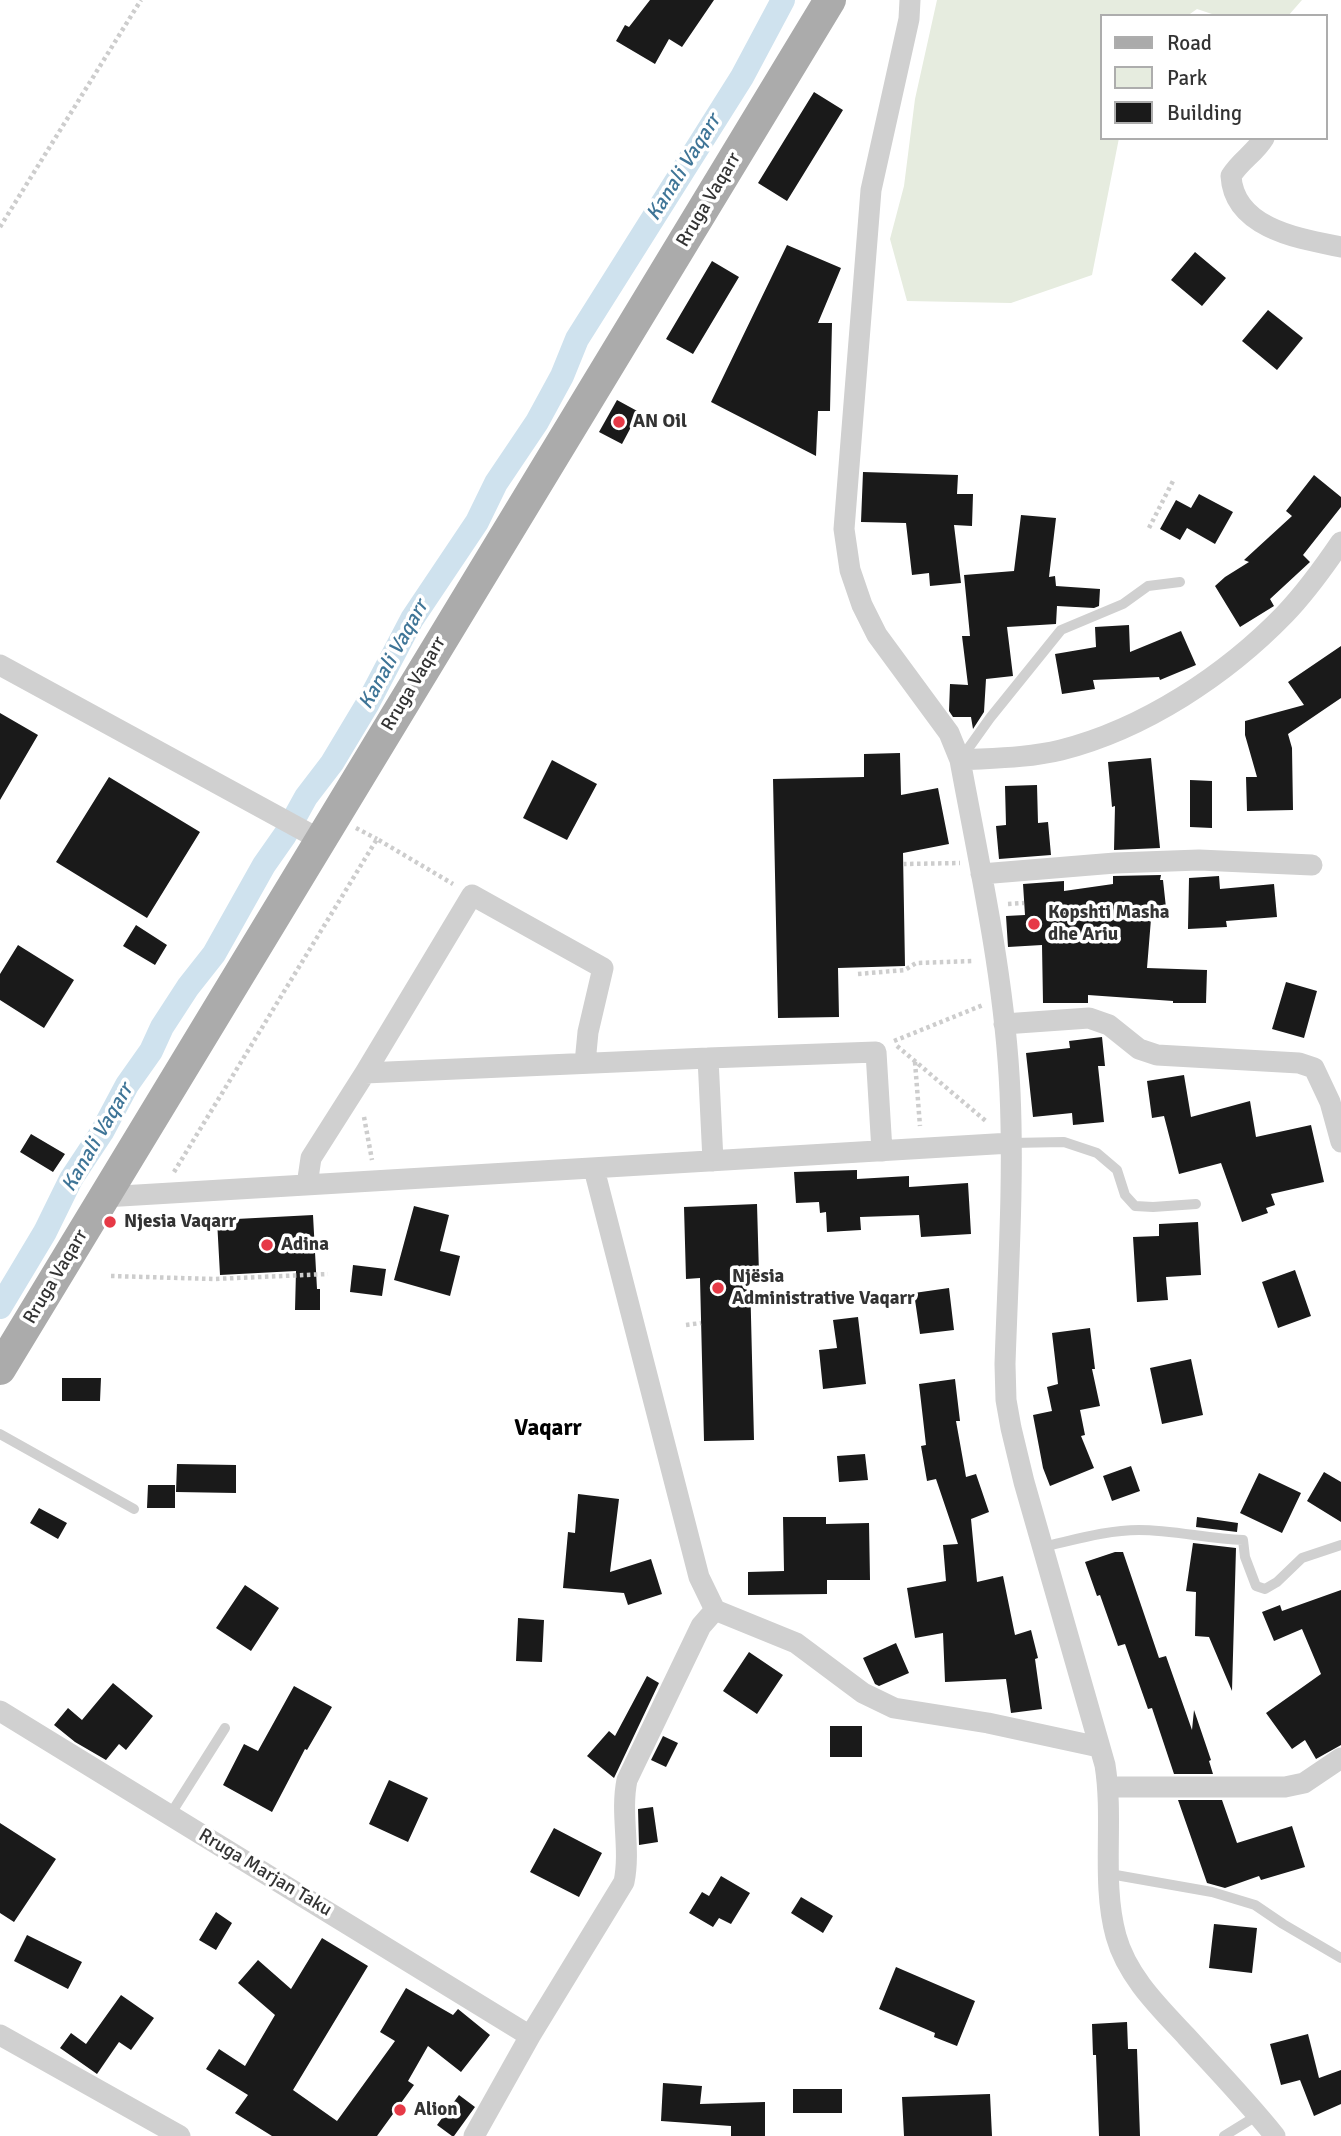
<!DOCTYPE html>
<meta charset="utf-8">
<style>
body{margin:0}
#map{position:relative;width:1341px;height:2136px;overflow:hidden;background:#fff;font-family:Signika,sans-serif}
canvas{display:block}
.legend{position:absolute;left:1100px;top:14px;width:228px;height:126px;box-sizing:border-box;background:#fff;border:2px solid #adadad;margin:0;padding:9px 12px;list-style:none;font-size:21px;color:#333}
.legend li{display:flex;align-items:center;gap:14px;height:35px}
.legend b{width:35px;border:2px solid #adadad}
</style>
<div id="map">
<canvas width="1341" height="2136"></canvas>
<ul class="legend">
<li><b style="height:9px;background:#ababab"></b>Road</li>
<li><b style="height:19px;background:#e6ecdf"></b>Park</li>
<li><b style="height:19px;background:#1a1a1a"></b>Building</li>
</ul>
</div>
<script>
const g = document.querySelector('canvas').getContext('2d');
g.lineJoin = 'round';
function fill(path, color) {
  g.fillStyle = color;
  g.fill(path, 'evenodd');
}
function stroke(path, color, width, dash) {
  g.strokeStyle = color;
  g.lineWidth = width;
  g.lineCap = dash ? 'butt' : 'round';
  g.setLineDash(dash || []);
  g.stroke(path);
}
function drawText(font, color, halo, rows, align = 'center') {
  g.font = font + ' Signika,sans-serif';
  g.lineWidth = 7;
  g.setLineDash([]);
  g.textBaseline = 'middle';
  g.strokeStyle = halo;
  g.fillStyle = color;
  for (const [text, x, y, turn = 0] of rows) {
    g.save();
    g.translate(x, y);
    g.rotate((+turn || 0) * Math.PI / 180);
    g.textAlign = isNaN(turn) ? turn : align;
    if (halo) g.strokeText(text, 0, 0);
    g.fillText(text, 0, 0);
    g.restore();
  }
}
fill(new Path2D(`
 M 937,0 L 1302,0 L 1288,16 L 1218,16 L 1197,9 L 1187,16 L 1101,16 L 1101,138 L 1119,138 L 1092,275 L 1011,303 L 907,301 L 890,239 L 904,186 L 915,99 Z`), '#e6ecdf');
stroke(new Path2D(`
 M 0,1307 L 45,1232 L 71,1179 L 102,1132 L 127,1085 L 151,1051 L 162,1027 L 188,987 L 214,954 L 264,865 L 285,835 L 306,797 L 332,763 L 368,703 L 412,619 L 477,522 L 496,483 L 537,422 L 562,376 L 577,339 L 742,77 L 783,0`), '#cfe2ee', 24);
fill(new Path2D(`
 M 650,0 L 714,0 L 682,47 L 669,39 L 655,64 L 616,41 L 625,25 L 629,27 Z
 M 814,92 L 843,110 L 787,201 L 758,183 Z
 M 787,245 L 841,268 L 818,323 L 832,323 L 830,411 L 818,411 L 816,456 L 711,402 Z
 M 1195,252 L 1226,278 L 1202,306 L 1171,280 Z
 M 712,261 L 739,277 L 693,354 L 666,339 Z
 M 1268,310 L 1303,338 L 1277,370 L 1242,341 Z
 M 617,400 L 639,412 L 622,444 L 599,432 Z
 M 863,472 L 958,475 L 957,494 L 973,494 L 972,526 L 954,525 L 961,583 L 930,586 L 929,573 L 912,575 L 906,523 L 861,522 Z
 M 1314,475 L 1341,497 L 1341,507 L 1303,555 L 1310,562 L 1270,599 L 1274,606 L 1240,627 L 1215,586 L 1225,577 L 1249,562 L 1244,560 L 1292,516 L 1286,511 Z
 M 1199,494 L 1233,512 L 1215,544 L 1187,528 L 1180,540 L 1160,529 L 1176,500 L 1191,508 Z
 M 1021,515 L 1056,518 L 1049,577 L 1055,576 L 1056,586 L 1100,589 L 1099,606 L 1094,608 L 1057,606 L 1056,624 L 1007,627 L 1013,676 L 986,679 L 984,712 L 973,729 L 971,717 L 953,717 L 949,711 L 950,684 L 968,685 L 962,636 L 970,636 L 964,575 L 1014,571 Z
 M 1129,625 L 1130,652 L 1181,631 L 1196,665 L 1160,680 L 1159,677 L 1093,680 L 1095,689 L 1062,694 L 1055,654 L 1096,647 L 1095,627 Z
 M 1341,646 L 1341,698 L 1288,734 L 1292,748 L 1293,810 L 1247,811 L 1246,777 L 1257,777 L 1245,735 L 1245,721 L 1304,705 L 1288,682 Z
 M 0,713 L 38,735 L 0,800 Z
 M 900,753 L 901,795 L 938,788 L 949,844 L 903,853 L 905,966 L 838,968 L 839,1017 L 778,1018 L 773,779 L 864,777 L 864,754 Z
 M 1151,758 L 1160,848 L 1114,850 L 1115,806 L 1112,807 L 1108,762 Z
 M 552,760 L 597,784 L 567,840 L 523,818 Z
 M 109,777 L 200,832 L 147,918 L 56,862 Z
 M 1190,780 L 1212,781 L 1212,828 L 1190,827 Z
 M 1037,785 L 1038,823 L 1048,822 L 1051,855 L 999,859 L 996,826 L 1006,825 L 1005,786 Z
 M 1161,875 L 1160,880 L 1163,880 L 1167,917 L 1151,919 L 1147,968 L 1207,970 L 1206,1003 L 1173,1003 L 1173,1001 L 1088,995 L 1088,1003 L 1043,1003 L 1042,945 L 1008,947 L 1006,916 L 1025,915 L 1023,884 L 1064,881 L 1064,891 L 1113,884 L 1113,876 Z
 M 1219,876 L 1220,889 L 1274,884 L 1277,917 L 1226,921 L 1227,927 L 1188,929 L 1189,878 Z
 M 136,925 L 167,945 L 155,965 L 123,946 Z
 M 18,945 L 74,980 L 44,1028 L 0,1000 L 0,974 Z
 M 1286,982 L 1317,991 L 1304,1038 L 1272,1029 Z
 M 1102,1037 L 1105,1066 L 1098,1066 L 1104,1122 L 1073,1125 L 1072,1113 L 1033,1117 L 1026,1053 L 1070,1048 L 1069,1041 Z
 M 1184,1075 L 1191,1117 L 1250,1101 L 1256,1137 L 1311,1125 L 1324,1182 L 1271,1194 L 1275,1205 L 1266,1208 L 1268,1213 L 1242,1222 L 1221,1163 L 1179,1174 L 1164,1116 L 1152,1118 L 1147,1081 Z
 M 31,1134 L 65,1154 L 53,1172 L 20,1152 Z
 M 857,1170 L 857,1179 L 909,1176 L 909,1187 L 968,1183 L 971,1234 L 921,1237 L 919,1215 L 860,1217 L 861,1230 L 827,1232 L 826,1212 L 820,1213 L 819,1202 L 796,1203 L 794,1172 Z
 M 757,1204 L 759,1274 L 750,1276 L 754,1440 L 704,1441 L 700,1278 L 686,1279 L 684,1207 Z
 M 414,1206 L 449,1215 L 440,1251 L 460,1256 L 450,1296 L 394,1280 Z
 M 313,1215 L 317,1289 L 320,1289 L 320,1310 L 295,1310 L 296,1271 L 220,1275 L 217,1220 Z
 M 1198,1222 L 1201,1275 L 1166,1277 L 1168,1300 L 1137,1302 L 1133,1237 L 1159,1236 L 1159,1224 Z
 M 353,1265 L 386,1269 L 382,1296 L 350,1292 Z
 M 1295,1270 L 1311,1316 L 1278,1328 L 1262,1282 Z
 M 949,1288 L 954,1330 L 920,1334 L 914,1293 Z
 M 858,1317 L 866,1384 L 823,1389 L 819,1350 L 837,1348 L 833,1320 Z
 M 1090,1328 L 1095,1369 L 1092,1369 L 1100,1406 L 1080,1410 L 1085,1435 L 1081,1436 L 1094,1468 L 1050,1486 L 1043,1468 L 1033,1415 L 1052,1411 L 1047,1387 L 1058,1384 L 1052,1333 Z
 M 1191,1359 L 1203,1415 L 1162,1424 L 1150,1368 Z
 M 62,1378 L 101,1378 L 100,1401 L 62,1401 Z
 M 955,1379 L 960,1421 L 956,1421 L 966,1477 L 976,1474 L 989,1512 L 971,1519 L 977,1582 L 1003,1576 L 1015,1635 L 1031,1630 L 1038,1658 L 1035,1659 L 1042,1709 L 1011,1713 L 1006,1679 L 945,1682 L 943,1633 L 915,1638 L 907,1588 L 946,1581 L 943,1545 L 958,1544 L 936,1479 L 927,1481 L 921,1446 L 926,1445 L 919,1384 Z
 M 865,1454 L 868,1480 L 839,1482 L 837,1456 Z
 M 177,1464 L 236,1465 L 236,1493 L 176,1492 Z
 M 1131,1466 L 1140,1491 L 1112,1501 L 1103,1476 Z
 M 1324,1472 L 1341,1482 L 1341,1522 L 1307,1501 Z
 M 1259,1473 L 1301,1493 L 1282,1533 L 1240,1513 Z
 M 148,1485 L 175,1485 L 175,1508 L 147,1508 Z
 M 578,1494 L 619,1499 L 610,1572 L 651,1559 L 662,1594 L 628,1605 L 624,1593 L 563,1588 L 568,1532 L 575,1533 Z
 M 39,1508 L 67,1523 L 58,1539 L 30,1523 Z
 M 783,1517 L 826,1517 L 826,1524 L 869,1523 L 870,1580 L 827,1580 L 827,1594 L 748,1595 L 748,1572 L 784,1571 Z
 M 1197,1517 L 1238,1523 L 1237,1532 L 1196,1527 Z
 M 1193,1543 L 1236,1548 L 1232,1691 L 1209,1637 L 1195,1636 L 1196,1592 L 1186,1591 Z
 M 1115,1552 L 1123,1552 L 1159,1658 L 1166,1656 L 1192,1730 L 1194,1710 L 1211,1760 L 1209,1761 L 1213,1774 L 1174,1774 L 1152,1708 L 1148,1709 L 1125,1644 L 1118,1646 L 1100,1595 L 1097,1596 L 1085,1562 Z
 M 245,1585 L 279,1608 L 251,1651 L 216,1628 Z
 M 1341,1590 L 1341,1745 L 1316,1759 L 1305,1740 L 1292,1749 L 1266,1713 L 1321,1674 L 1302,1629 L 1274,1641 L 1262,1612 L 1280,1605 L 1282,1611 Z
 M 518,1618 L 544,1620 L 542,1662 L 516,1661 Z
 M 896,1643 L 909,1673 L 879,1686 L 875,1684 L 863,1658 Z
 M 749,1652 L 783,1675 L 757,1714 L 723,1691 Z
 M 647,1676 L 659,1683 L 614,1778 L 587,1756 L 609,1731 L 615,1736 Z
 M 113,1683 L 153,1716 L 126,1750 L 119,1744 L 106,1760 L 75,1742 L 54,1725 L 68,1708 L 82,1720 Z
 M 294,1686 L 332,1707 L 307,1750 L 305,1749 L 272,1812 L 223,1785 L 244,1744 L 258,1751 Z
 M 830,1726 L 862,1726 L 862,1757 L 830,1757 Z
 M 663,1736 L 678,1743 L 666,1767 L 651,1760 Z
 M 389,1780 L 428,1798 L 408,1842 L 369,1824 Z
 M 1178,1800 L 1222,1800 L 1237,1843 L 1292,1826 L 1305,1867 L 1261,1880 L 1259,1876 L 1225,1888 L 1207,1883 Z
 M 653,1807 L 658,1842 L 639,1845 L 638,1809 Z
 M 0,1823 L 56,1859 L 14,1922 L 0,1913 Z
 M 554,1828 L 602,1853 L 579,1897 L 530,1872 Z
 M 721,1876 L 750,1893 L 731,1924 L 719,1918 L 713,1927 L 689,1913 L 702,1892 L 709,1896 Z
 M 801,1897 L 833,1916 L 823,1933 L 791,1913 Z
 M 216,1912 L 232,1923 L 216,1950 L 199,1940 Z
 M 1214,1924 L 1257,1928 L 1252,1973 L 1209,1968 Z
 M 27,1935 L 82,1962 L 68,1989 L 14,1961 Z
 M 322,1938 L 368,1966 L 293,2090 L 337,2121 L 395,2041 L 380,2032 L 406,1988 L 453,2015 L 458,2009 L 490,2035 L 461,2072 L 428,2046 L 408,2081 L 414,2085 L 377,2136 L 272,2136 L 235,2113 L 248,2095 L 206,2069 L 219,2049 L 245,2066 L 275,2015 L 238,1983 L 258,1960 L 291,1989 Z
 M 896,1967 L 975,2001 L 957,2046 L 934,2037 L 935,2033 L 879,2009 Z
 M 121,1995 L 154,2018 L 131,2050 L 119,2042 L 97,2074 L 60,2048 L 71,2033 L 86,2044 Z
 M 1127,2022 L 1128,2049 L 1137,2049 L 1140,2136 L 1099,2136 L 1096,2055 L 1093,2055 L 1092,2024 Z
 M 1308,2034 L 1319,2078 L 1341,2070 L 1341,2104 L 1314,2116 L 1300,2080 L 1281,2085 L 1270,2044 Z
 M 663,2083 L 702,2086 L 700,2104 L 765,2102 L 765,2136 L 731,2136 L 731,2126 L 661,2121 Z
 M 793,2089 L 842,2089 L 842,2113 L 793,2113 Z
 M 990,2094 L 992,2136 L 904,2136 L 902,2097 Z
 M 459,2095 L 475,2107 L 454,2136 L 452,2136 L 437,2125 Z`), '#1a1a1a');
stroke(new Path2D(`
 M 0,227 L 141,0
 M 1149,528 L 1173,481
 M 356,828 L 377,839
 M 903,864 L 960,863
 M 1008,904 L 1024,903
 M 858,974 L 905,970 L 916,963 L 974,961
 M 894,1041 L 983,1005
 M 897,1046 L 987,1122
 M 915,1062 L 920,1126
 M 364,1117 L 372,1160
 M 174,1172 L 377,839 L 453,884
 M 111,1276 L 214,1279 L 328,1274
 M 686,1325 L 701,1323`), '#cdcdcd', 4.5, [3.5, 3.5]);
stroke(new Path2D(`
 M 960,760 L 990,718 L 1061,630 L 1123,604 L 1148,586 L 1180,582
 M 1011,1143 L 1064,1142 L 1097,1153 L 1117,1170 L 1125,1195 L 1135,1206 L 1153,1207 L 1196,1204
 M 0,1434 L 134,1509
 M 1042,1547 C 1074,1540 1107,1530 1139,1530 C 1174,1530 1208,1539 1243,1540 L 1245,1557 L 1256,1586 L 1265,1589 L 1277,1582 L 1302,1558 L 1341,1545
 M 170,1815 L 225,1728
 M 1110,1874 L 1212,1892 L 1255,1905 L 1283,1924 L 1341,1958
 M 1224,2136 L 1258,2115`), '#d0d0d0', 10);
stroke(new Path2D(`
 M 910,0 L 909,19 L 871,190 L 844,529 L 850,570 L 862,605 L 877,635 L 949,733 L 960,760 C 980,869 1005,980 1010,1092 C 1014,1182 1008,1273 1005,1364 L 1006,1400 L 1011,1428 L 1024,1482 L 1105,1765 C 1114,1821 1101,1881 1116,1936 C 1127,1976 1158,2006 1186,2036 C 1216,2069 1247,2101 1275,2136
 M 1264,138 C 1255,153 1240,161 1231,176 C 1234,229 1301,239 1341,247
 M 0,665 L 319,839
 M 960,760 C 993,758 1028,758 1061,750 C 1144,729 1226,675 1285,614 C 1306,592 1324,567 1341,542
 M 981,874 L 1115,863 L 1199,860 L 1312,865
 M 1004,1024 L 1089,1018 L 1109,1025 L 1139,1049 L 1157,1055 L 1299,1063 L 1314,1068 L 1330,1102 L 1341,1142
 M 708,1058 L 713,1161
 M 365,1073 L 472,895 L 603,968 L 588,1032 L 585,1063
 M 594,1169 L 699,1577 L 715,1610 L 796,1643 L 863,1693 L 894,1708 L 988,1723 L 1099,1747
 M 307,1185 L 311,1158 L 365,1073 L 708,1058 L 876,1052 L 882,1151
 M 104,1197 L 1011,1143
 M 0,1711 L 530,2036
 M 1108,1787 L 1285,1787 L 1304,1783 L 1341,1758
 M 0,2035 L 180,2136
 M 474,2136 L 530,2036 L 624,1882 C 631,1848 620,1814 627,1780 L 701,1626 L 715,1610`), '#d0d0d0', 21);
stroke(new Path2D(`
 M 0,1369 L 830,0`), '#ababab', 32);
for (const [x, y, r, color] of [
 [619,422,7,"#e63946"],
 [1034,924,7,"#e63946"],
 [110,1222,7,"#e63946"],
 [267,1245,7,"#e63946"],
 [718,1288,7,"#e63946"],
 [400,2110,7,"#e63946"]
]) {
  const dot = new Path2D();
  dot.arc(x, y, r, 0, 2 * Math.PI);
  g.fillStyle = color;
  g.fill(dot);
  stroke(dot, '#fff', 2.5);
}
drawText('19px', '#333', '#fff', [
 ["Rruga Vaqarr",709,200,-59],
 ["Rruga Vaqarr",414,684,-59],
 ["Rruga Vaqarr",56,1277,-59],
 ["Rruga Marjan Taku",265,1873,31]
]);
drawText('bold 19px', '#333', '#fff', [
 ["AN Oil",633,422],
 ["Kopshti Masha",1048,913],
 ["dhe Ariu",1048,935],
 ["Njesia Vaqarr",124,1222],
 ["Adina",281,1245],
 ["Njësia",732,1277],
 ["Administrative Vaqarr",732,1299],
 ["Alion",414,2110]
], 'left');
drawText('italic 21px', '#3f7597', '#fff', [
 ["Kanali Vaqarr",684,168,-58],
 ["Kanali Vaqarr",394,655,-61],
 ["Kanali Vaqarr",98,1138,-60]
]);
drawText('bold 23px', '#000', '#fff', [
 ["Vaqarr",548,1429]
]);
</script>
